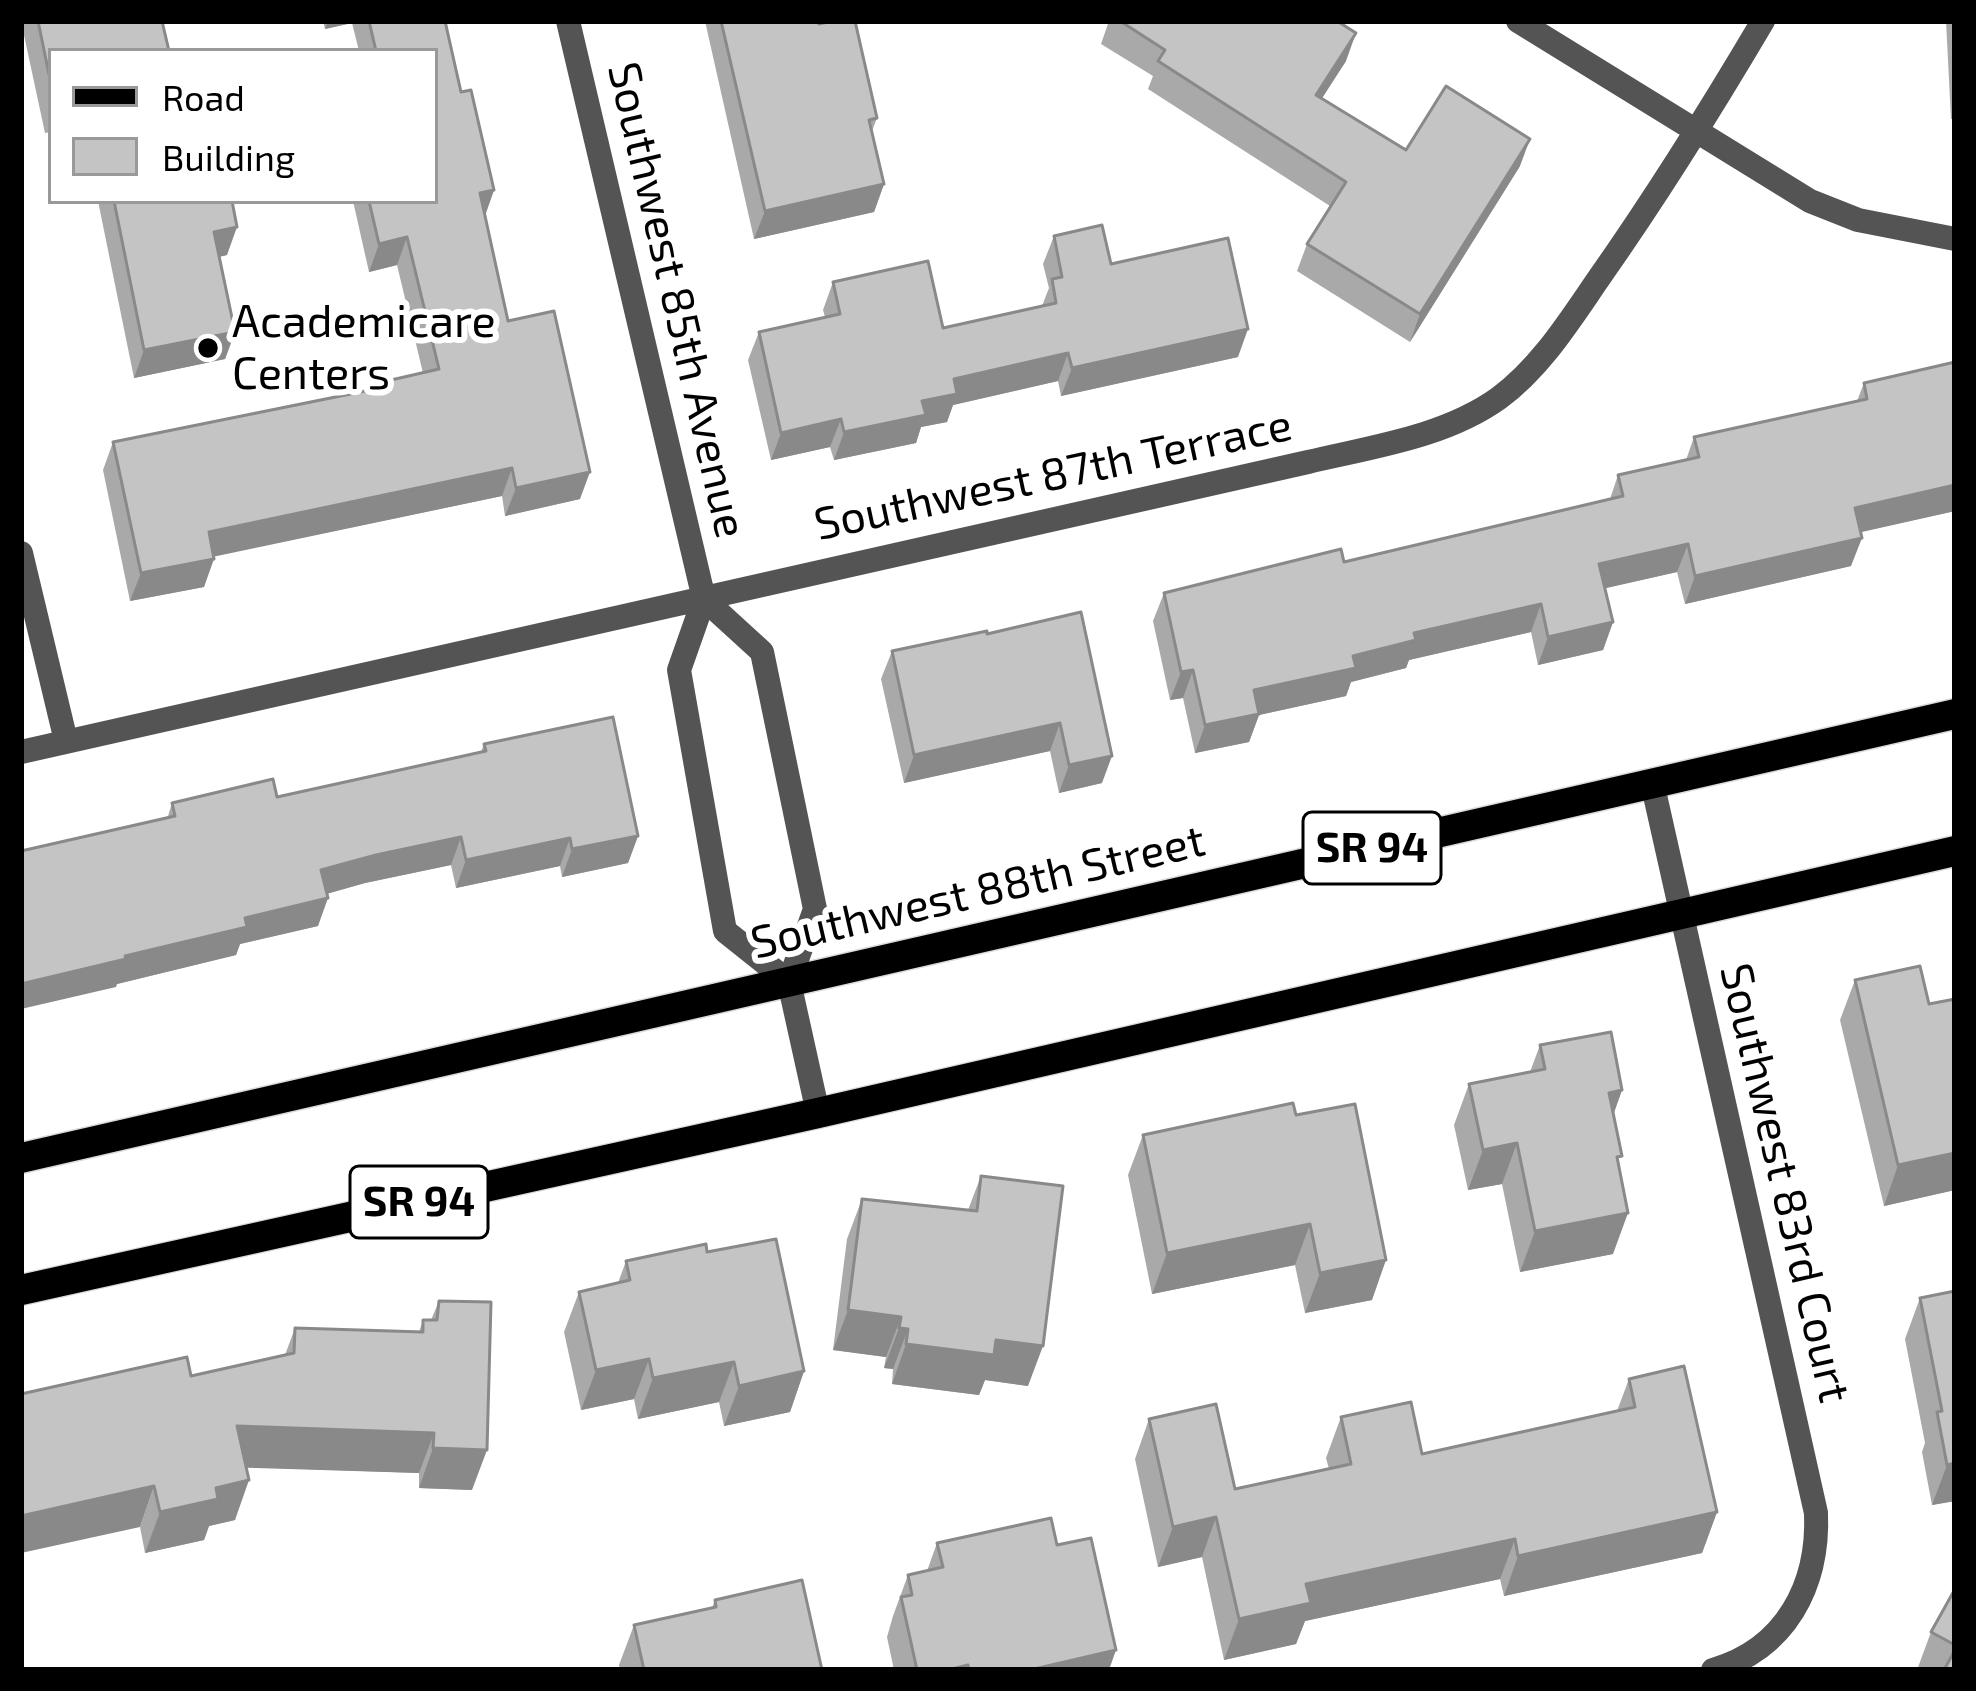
<!DOCTYPE html>
<style>
body{margin:0}
#map{position:relative;width:1976px;height:1691px;overflow:hidden;background:#fff;font-family:"Exo 2",sans-serif}
canvas{display:block}
.frame{position:absolute;inset:0;border:24px solid #000;pointer-events:none}
.legend{position:absolute;left:48px;top:48px;width:390px;height:156px;box-sizing:border-box;background:#fff;border:3px solid #999;margin:0;padding:15px 21px;list-style:none;font-size:36px;color:#000}
.legend li{display:flex;align-items:center;gap:24px;height:60px}
.legend b{width:60px;border:3px solid #999}
</style>
<div id="map">
<canvas width="1976" height="1691"></canvas>
<div class="frame"></div>
<ul class="legend">
<li><b style="height:15px;background:#000"></b>Road</li>
<li><b style="height:33px;background:#c4c4c4"></b>Building</li>
</ul>
</div>
<script>
const g = document.querySelector('canvas').getContext('2d');
g.lineJoin = 'round';
function stroke(path, color, width, dash) {
  g.strokeStyle = color;
  g.lineWidth = width;
  g.lineCap = dash ? 'butt' : 'round';
  g.setLineDash(dash || []);
  g.stroke(path);
}
function fill(path, color) {
  g.fillStyle = color;
  g.fill(path, 'evenodd');
}
function drawText(font, color, halo, rows, align = 'center') {
  g.font = font + ' "Exo 2",sans-serif';
  g.lineWidth = 12;
  g.setLineDash([]);
  g.textBaseline = 'middle';
  g.strokeStyle = halo;
  g.fillStyle = color;
  for (const [text, x, y, turn = 0] of rows) {
    g.save();
    g.translate(x, y);
    g.rotate((+turn || 0) * Math.PI / 180);
    g.textAlign = isNaN(turn) ? turn : align;
    if (halo) g.strokeText(text, 0, 0);
    g.fillText(text, 0, 0);
    g.restore();
  }
}
const primary = new Path2D(`
 M 21,1158 L 1955,714
 M 21,1290 L 818,1113 L 1955,851`);
stroke(primary, '#dbdbdb', 33);
stroke(new Path2D(`
 M 568,21 L 704,599 L 679,670 L 725,931 L 789,982
 M 1518,21 L 1810,201 L 1858,220 L 1955,239
 M 21,553 L 66,741
 M 704,599 L 762,652 L 815,909 L 789,982 L 818,1113
 M 21,752 L 1308,462 C 1371,447 1445,437 1499,398 C 1541,367 1570,320 1599,278 C 1658,194 1711,109 1763,21
 M 1652,782 L 1816,1513 C 1819,1585 1786,1649 1713,1670`), '#545454', 24);
stroke(primary, '#000', 30);
fill(new Path2D(`
 M 21,21 L 162,21 L 51,51 L 51,132 L 45,133 Z
 M 323,21 L 445,21 L 461,92 L 494,190 L 485,216 L 508,321 L 580,499 L 505,516 L 502,496 L 213,556 L 204,587 L 130,601 L 103,470 L 113,442 L 377,388 L 378,383 L 423,373 L 397,265 L 369,272 L 353,201 L 435,201 L 435,51 L 359,51 L 352,23 L 325,29 Z
 M 705,21 L 818,21 L 877,118 L 872,131 L 884,184 L 874,212 L 754,239 Z
 M 1109,21 L 1337,21 L 1346,61 L 1322,98 L 1406,150 L 1520,166 L 1410,342 L 1297,271 L 1307,244 L 1330,206 L 1148,89 L 1153,76 L 1101,44 Z
 M 1946,21 L 1955,21 L 1955,119 L 1951,119 Z
 M 98,201 L 232,201 L 227,255 L 219,257 L 235,332 L 225,359 L 134,378 Z
 M 1054,236 L 1111,264 L 1238,357 L 1061,396 L 1058,381 L 953,405 L 947,422 L 921,427 L 916,443 L 834,460 L 830,447 L 771,460 L 748,360 L 759,332 L 825,317 L 823,310 L 833,282 L 943,328 L 1042,306 L 1049,288 L 1043,264 Z
 M 1955,362 L 1955,511 L 1860,532 L 1851,566 L 1685,604 L 1677,572 L 1605,588 L 1613,622 L 1603,650 L 1538,665 L 1531,632 L 1409,660 L 1406,668 L 1351,682 L 1346,696 L 1259,715 L 1249,742 L 1195,753 L 1183,698 L 1170,700 L 1153,621 L 1164,593 L 1344,562 L 1610,499 L 1618,475 L 1686,460 L 1694,437 L 1857,401 L 1864,383 Z
 M 1081,612 L 1102,783 L 1059,793 L 1050,751 L 904,783 L 881,679 L 892,651 L 987,634 Z
 M 484,744 L 638,836 L 628,863 L 562,877 L 560,866 L 456,888 L 451,865 L 365,883 L 327,894 L 318,926 L 240,944 L 236,955 L 117,984 L 116,987 L 172,803 L 277,797 L 481,752 Z
 M 1855,980 L 1955,1190 L 1884,1206 L 1840,1020 Z
 M 1540,1045 L 1622,1090 L 1613,1114 L 1618,1166 L 1613,1254 L 1520,1272 L 1502,1184 L 1468,1190 L 1454,1125 L 1469,1084 L 1530,1072 Z
 M 1296,1115 L 1372,1300 L 1305,1313 L 1295,1265 L 1152,1294 L 1128,1175 L 1143,1135 Z
 M 981,1176 L 1028,1386 L 985,1380 L 979,1395 L 892,1384 L 893,1369 L 884,1368 L 886,1357 L 833,1350 L 847,1239 L 862,1199 L 968,1210 Z
 M 707,1252 L 804,1371 L 790,1412 L 724,1426 L 719,1402 L 638,1419 L 634,1399 L 581,1410 L 564,1332 L 579,1292 L 618,1283 L 626,1261 Z
 M 1955,1291 L 1955,1501 L 1932,1505 L 1922,1452 L 1925,1443 L 1905,1339 L 1920,1298 Z
 M 439,1301 L 472,1490 L 419,1488 L 419,1473 L 247,1467 L 235,1520 L 209,1526 L 204,1540 L 145,1553 L 140,1527 L 191,1376 L 285,1355 L 295,1328 L 419,1332 L 423,1320 L 431,1320 Z
 M 1629,1379 L 1717,1512 L 1702,1553 L 1504,1596 L 1500,1579 L 1305,1621 L 1296,1644 L 1224,1660 L 1202,1557 L 1158,1567 L 1135,1459 L 1149,1419 L 1235,1489 L 1329,1469 L 1326,1458 L 1341,1417 L 1422,1454 L 1617,1411 Z
 M 937,1543 L 1057,1545 L 1109,1670 L 894,1670 L 887,1637 L 893,1616 L 908,1575 L 927,1571 Z
 M 1955,1589 L 1955,1670 L 1917,1670 L 1931,1632 Z
 M 715,1600 L 822,1670 L 620,1670 L 619,1665 L 634,1625 L 712,1608 Z`), '#a9a9a9');
fill(new Path2D(`
 M 328,21 L 353,21 L 352,23 L 325,29 Z
 M 1356,33 L 1346,61 L 1306,123 L 1316,95 Z
 M 1530,139 L 1520,166 L 1410,342 L 1420,314 Z
 M 884,184 L 874,212 L 754,239 L 765,211 Z
 M 494,190 L 484,218 L 480,193 Z
 M 237,227 L 227,255 L 204,260 L 214,232 Z
 M 407,237 L 397,265 L 369,272 L 379,244 Z
 M 1248,329 L 1238,357 L 1061,396 L 1072,368 Z
 M 235,332 L 225,359 L 134,378 L 144,350 Z
 M 1068,353 L 1058,381 L 953,405 L 947,422 L 921,427 L 916,443 L 834,460 L 844,432 L 954,379 Z
 M 841,419 L 830,447 L 771,460 L 781,433 Z
 M 512,468 L 502,496 L 198,560 L 209,532 Z
 M 590,472 L 580,499 L 505,516 L 516,488 Z
 M 1955,485 L 1955,511 L 1844,536 L 1855,508 Z
 M 1862,538 L 1851,566 L 1685,604 L 1695,576 Z
 M 1688,544 L 1677,572 L 1589,592 L 1599,564 Z
 M 214,559 L 204,587 L 130,601 L 141,573 Z
 M 1541,604 L 1531,632 L 1409,660 L 1406,668 L 1351,682 L 1346,696 L 1259,715 L 1249,742 L 1195,753 L 1205,725 L 1254,690 L 1414,633 Z
 M 1613,622 L 1603,650 L 1538,665 L 1548,637 Z
 M 1193,670 L 1183,698 L 1170,700 L 1181,672 Z
 M 1060,723 L 1050,751 L 904,783 L 914,755 Z
 M 1112,756 L 1102,783 L 1059,793 L 1069,765 Z
 M 638,836 L 628,863 L 562,877 L 572,849 Z
 M 461,837 L 451,865 L 365,883 L 311,898 L 321,870 L 376,855 Z
 M 570,838 L 560,866 L 456,888 L 466,860 Z
 M 328,898 L 318,926 L 240,944 L 236,955 L 117,984 L 116,987 L 21,1009 L 21,984 L 125,956 L 245,918 Z
 M 1622,1090 L 1608,1130 L 1609,1093 Z
 M 1517,1143 L 1502,1184 L 1468,1190 L 1483,1150 Z
 M 1955,1153 L 1955,1190 L 1884,1206 L 1898,1165 Z
 M 1628,1213 L 1613,1254 L 1520,1272 L 1535,1231 Z
 M 1310,1224 L 1295,1265 L 1152,1294 L 1167,1253 Z
 M 1386,1260 L 1372,1300 L 1305,1313 L 1320,1273 Z
 M 848,1310 L 901,1317 L 886,1357 L 833,1350 Z
 M 899,1328 L 908,1329 L 893,1369 L 884,1368 Z
 M 996,1340 L 1043,1346 L 1028,1386 L 985,1380 L 979,1395 L 892,1384 L 906,1344 Z
 M 649,1359 L 634,1399 L 581,1410 L 596,1370 Z
 M 734,1362 L 719,1402 L 638,1419 L 653,1378 Z
 M 804,1371 L 790,1412 L 724,1426 L 739,1386 Z
 M 237,1426 L 434,1433 L 419,1473 L 223,1467 Z
 M 433,1448 L 487,1450 L 472,1490 L 419,1488 Z
 M 1955,1463 L 1955,1501 L 1932,1505 L 1947,1465 Z
 M 249,1480 L 235,1520 L 209,1526 L 204,1540 L 145,1553 L 160,1512 L 216,1488 Z
 M 154,1486 L 140,1527 L 21,1553 L 21,1516 Z
 M 1717,1512 L 1702,1553 L 1504,1596 L 1518,1556 Z
 M 1216,1517 L 1202,1557 L 1158,1567 L 1173,1527 Z
 M 1515,1539 L 1500,1579 L 1305,1621 L 1296,1644 L 1224,1660 L 1239,1619 L 1306,1584 Z
 M 1116,1650 L 1109,1670 L 1030,1670 Z`), '#898989');
const building = new Path2D(`
 M 38,21 L 162,21 L 169,51 L 51,51 L 51,84 Z
 M 369,21 L 445,21 L 461,92 L 471,90 L 494,190 L 480,193 L 508,321 L 554,311 L 590,472 L 516,488 L 512,468 L 209,532 L 214,559 L 141,573 L 113,442 L 380,388 L 378,383 L 439,369 L 407,237 L 379,244 L 369,201 L 435,201 L 435,51 L 376,51 Z
 M 721,21 L 818,21 L 819,24 L 832,21 L 855,21 L 877,118 L 869,120 L 884,184 L 765,211 Z
 M 1120,21 L 1337,21 L 1356,33 L 1316,95 L 1406,150 L 1446,86 L 1530,139 L 1420,314 L 1307,244 L 1346,182 L 1158,61 L 1165,50 Z
 M 114,201 L 232,201 L 237,227 L 214,232 L 235,332 L 144,350 Z
 M 1102,225 L 1111,264 L 1228,238 L 1248,329 L 1072,368 L 1068,353 L 954,379 L 957,394 L 922,401 L 926,415 L 844,432 L 841,419 L 781,433 L 759,332 L 840,314 L 833,282 L 928,261 L 943,328 L 1056,303 L 1052,279 L 1062,277 L 1054,236 Z
 M 1955,362 L 1955,485 L 1855,508 L 1862,538 L 1695,576 L 1688,544 L 1599,564 L 1613,622 L 1548,637 L 1541,604 L 1414,633 L 1416,640 L 1353,656 L 1356,668 L 1254,690 L 1259,714 L 1205,725 L 1193,670 L 1181,672 L 1164,593 L 1341,549 L 1344,562 L 1623,496 L 1618,475 L 1699,457 L 1694,437 L 1867,399 L 1864,383 Z
 M 1081,612 L 1112,756 L 1069,765 L 1060,723 L 914,755 L 892,651 L 987,631 L 987,634 Z
 M 613,717 L 638,836 L 572,849 L 570,838 L 466,860 L 461,837 L 376,855 L 321,870 L 328,898 L 245,918 L 247,927 L 125,956 L 126,959 L 21,984 L 21,851 L 175,816 L 172,803 L 273,779 L 277,797 L 486,751 L 484,744 Z
 M 1920,966 L 1929,1004 L 1955,999 L 1955,1153 L 1898,1165 L 1855,980 Z
 M 1611,1032 L 1622,1090 L 1609,1093 L 1622,1156 L 1617,1157 L 1628,1213 L 1535,1231 L 1517,1143 L 1483,1150 L 1469,1084 L 1545,1069 L 1540,1045 Z
 M 1293,1103 L 1296,1115 L 1355,1104 L 1386,1260 L 1320,1273 L 1310,1224 L 1167,1253 L 1143,1135 Z
 M 981,1176 L 1063,1186 L 1043,1346 L 996,1340 L 994,1355 L 906,1344 L 908,1329 L 899,1328 L 901,1317 L 848,1310 L 862,1199 L 977,1211 Z
 M 776,1239 L 804,1371 L 739,1386 L 734,1362 L 653,1378 L 649,1359 L 596,1370 L 579,1292 L 630,1280 L 626,1261 L 706,1244 L 707,1252 Z
 M 1955,1291 L 1955,1463 L 1947,1465 L 1937,1412 L 1942,1411 L 1920,1298 Z
 M 439,1301 L 491,1302 L 487,1450 L 433,1448 L 434,1433 L 237,1426 L 249,1480 L 216,1488 L 218,1499 L 160,1512 L 154,1486 L 21,1516 L 21,1394 L 187,1357 L 191,1376 L 294,1353 L 295,1328 L 423,1332 L 423,1320 L 437,1320 Z
 M 1684,1366 L 1717,1512 L 1518,1556 L 1515,1539 L 1306,1584 L 1311,1603 L 1239,1619 L 1216,1517 L 1173,1527 L 1149,1419 L 1216,1404 L 1235,1489 L 1351,1464 L 1341,1417 L 1411,1402 L 1422,1454 L 1635,1407 L 1629,1379 Z
 M 1051,1518 L 1057,1545 L 1091,1538 L 1116,1650 L 1030,1670 L 969,1670 L 968,1665 L 948,1670 L 917,1670 L 901,1597 L 912,1595 L 908,1575 L 943,1567 L 937,1543 Z
 M 802,1580 L 822,1670 L 644,1670 L 634,1625 L 716,1607 L 715,1600 Z
 M 1955,1589 L 1955,1645 L 1931,1632 Z
 M 1955,1650 L 1955,1670 L 1944,1670 Z`);
fill(building, '#c4c4c4');
stroke(building, '#898989', 3);
for (const [x, y, r, color] of [
 [208,348,12,"#000"]
]) {
  const dot = new Path2D();
  dot.arc(x, y, r, 0, 2 * Math.PI);
  g.fillStyle = color;
  g.fill(dot);
  stroke(dot, '#fff', 4.5);
}
for (const [x, y, w] of [
 [1372,848,138],
 [419,1202,138]
]) {
  const box = new Path2D();
  box.roundRect(x - w / 2, y - 36, w, 72, 9);
  g.fillStyle = '#fff';
  g.fill(box);
  stroke(box, '#000', 3);
}
drawText('bold 42px', '#000', null, [
 ["SR 94",1372,848],
 ["SR 94",419,1202]
]);
drawText('45px', '#000', '#fff', [
 ["Southwest 85th Avenue",677,300,77],
 ["Southwest 87th Terrace",1053,475,-12],
 ["Southwest 88th Street",978,892,-13],
 ["Southwest 83rd Court",1785,1183,77]
]);
drawText('45px', '#000', '#fff', [
 ["Academicare",232,322],
 ["Centers",232,374]
], 'left');
</script>
